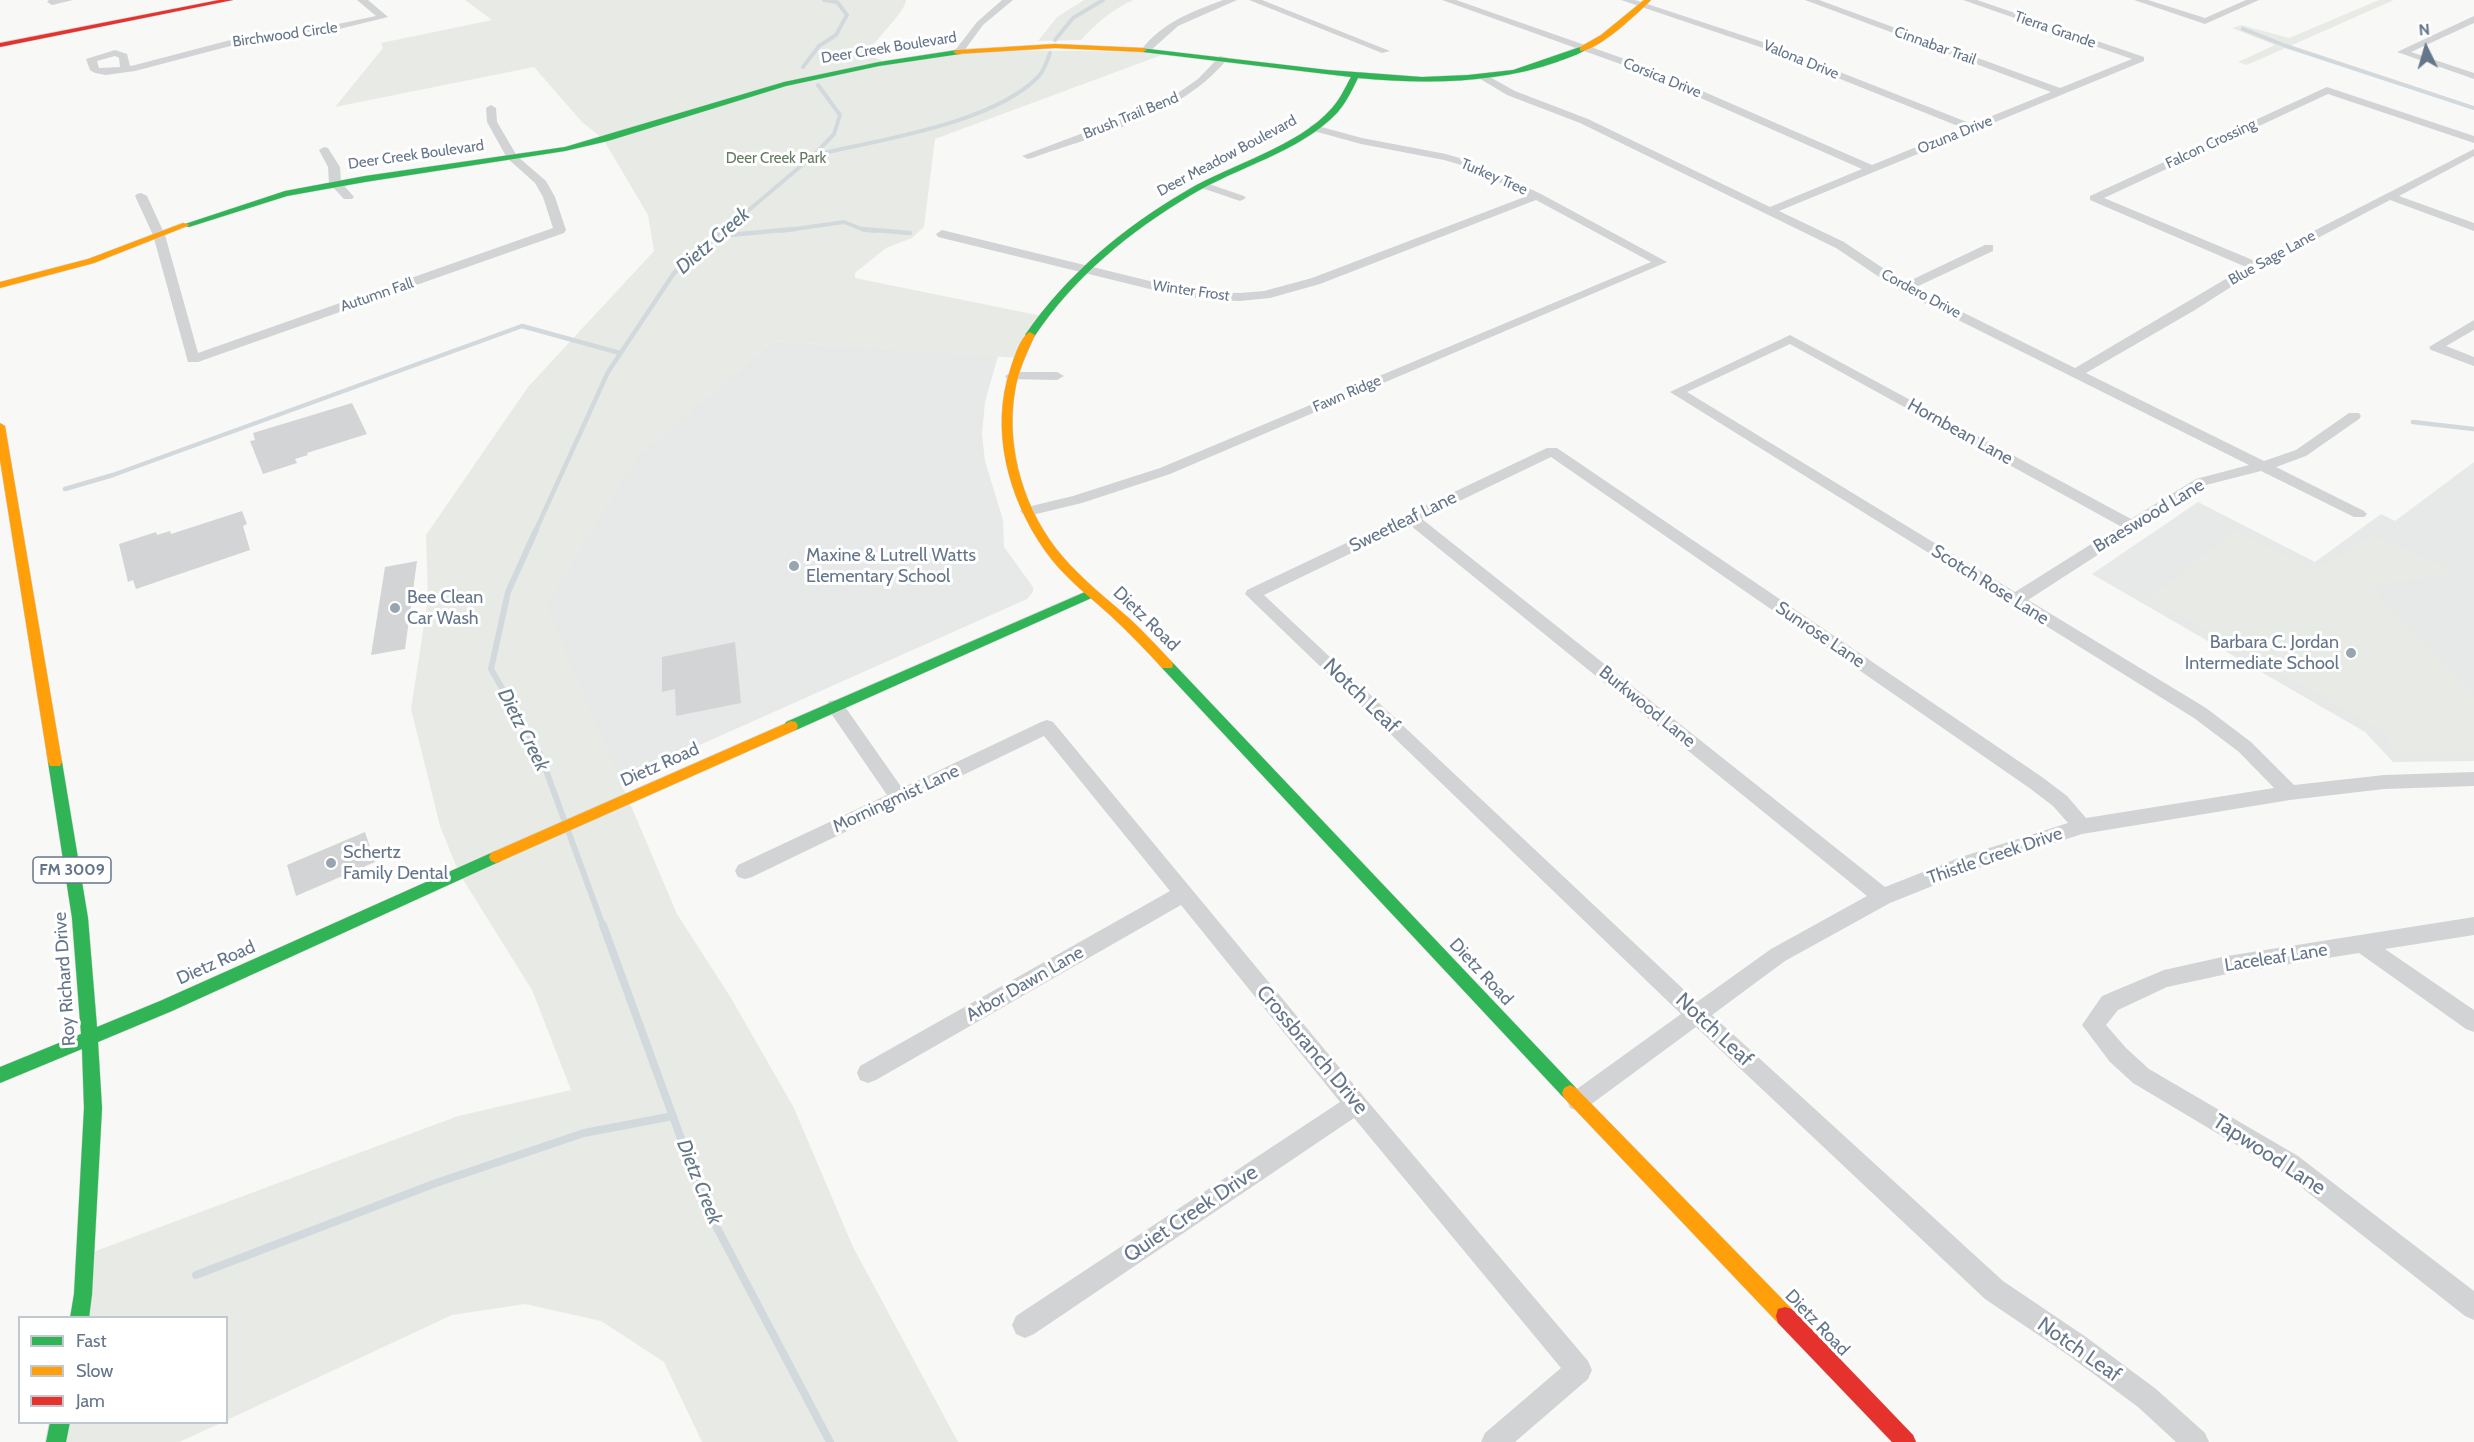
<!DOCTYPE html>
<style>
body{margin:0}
#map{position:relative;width:2474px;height:1442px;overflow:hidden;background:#f8f8f7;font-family:Cabin,sans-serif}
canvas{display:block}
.legend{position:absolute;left:18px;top:1316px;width:210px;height:108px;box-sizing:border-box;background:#fff;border:2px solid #c1c8d0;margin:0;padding:8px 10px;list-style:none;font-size:18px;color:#65768a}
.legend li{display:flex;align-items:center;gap:12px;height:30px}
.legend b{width:30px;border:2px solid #c1c8d0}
.north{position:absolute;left:2396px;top:18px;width:60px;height:60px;-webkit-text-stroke:4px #fff;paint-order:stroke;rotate:355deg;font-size:16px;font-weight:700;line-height:24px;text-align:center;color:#65768a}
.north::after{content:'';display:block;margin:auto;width:21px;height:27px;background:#65768a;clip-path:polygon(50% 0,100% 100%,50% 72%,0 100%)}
</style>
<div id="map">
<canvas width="2474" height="1442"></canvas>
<ul class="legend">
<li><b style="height:8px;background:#30b455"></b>Fast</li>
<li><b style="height:8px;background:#ff9f0a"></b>Slow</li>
<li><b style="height:8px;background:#e5322d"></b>Jam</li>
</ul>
<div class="north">N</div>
</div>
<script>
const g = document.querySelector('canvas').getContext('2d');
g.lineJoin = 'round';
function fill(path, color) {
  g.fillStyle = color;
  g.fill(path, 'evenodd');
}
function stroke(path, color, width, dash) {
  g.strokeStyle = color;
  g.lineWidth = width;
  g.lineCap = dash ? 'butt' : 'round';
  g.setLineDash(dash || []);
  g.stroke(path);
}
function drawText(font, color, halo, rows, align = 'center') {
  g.font = font + ' Cabin,sans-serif';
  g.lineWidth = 6;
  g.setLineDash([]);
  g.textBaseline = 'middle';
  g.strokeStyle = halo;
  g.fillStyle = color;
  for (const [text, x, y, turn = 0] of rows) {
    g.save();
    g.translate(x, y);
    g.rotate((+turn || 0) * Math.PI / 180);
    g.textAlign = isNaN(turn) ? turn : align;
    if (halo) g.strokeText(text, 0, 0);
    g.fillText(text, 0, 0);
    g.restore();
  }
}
fill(new Path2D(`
 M 772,341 L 998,356 L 985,402 L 982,434 L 985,461 L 1003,520 L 1004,547 L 1033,587 L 1033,592 L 1027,599 L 619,781 L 545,606 L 635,458 Z
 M 2474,462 L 2474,761 L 2393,762 L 2365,732 L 2092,574 L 2198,502 L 2315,562 L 2381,514 L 2395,521 Z`), '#e7e8e8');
fill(new Path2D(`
 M 465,0 L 906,0 C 905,13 875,39 867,54 L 887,63 L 992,50 L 1170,52 L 935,139 L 924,227 L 912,238 L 886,248 L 855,273 L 855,278 L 1042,316 L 1018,358 L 772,341 L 636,458 L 546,606 L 677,914 L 731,998 L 794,1108 L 853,1247 L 958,1442 L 702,1442 L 664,1362 L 601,1321 L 525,1304 L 452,1315 L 227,1420 L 226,1318 L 79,1318 L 85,1255 L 458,1116 L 571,1090 L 532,990 L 459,873 L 440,826 L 411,709 L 428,599 L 426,535 L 528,387 L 654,251 L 648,215 L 603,139 L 582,122 L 534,67 L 335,107 L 383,48 L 381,43 L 492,20 Z
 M 1084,0 L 1134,0 C 1112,9 1097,23 1081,40 L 1038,41 L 1057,17 Z
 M 2379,0 L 2394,0 L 2247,65 L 2238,62 L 2275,45 L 2232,28 L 2241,25 L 2289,38 Z
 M 2235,530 L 2316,570 L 2373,536 L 2458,572 L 2371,586 L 2474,696 L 2474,753 L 2398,753 L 2379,729 L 2150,598 Z
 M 60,1423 L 221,1423 L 179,1442 L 56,1442 Z`), '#e8ebe5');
stroke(new Path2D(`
 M 2243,29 L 2286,46 L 2474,108
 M 1055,40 L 1073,18 L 1103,0
 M 803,67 L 819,46 L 836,35 L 847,15 L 837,2 L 824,0
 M 815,155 C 878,140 992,124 1038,77 C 1044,71 1047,61 1050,53
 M 724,231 L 814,155 L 834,134 L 840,115 L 818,85
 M 781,231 L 844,222 L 864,230 L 875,231`), '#d2d9dd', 4);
stroke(new Path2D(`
 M 862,229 L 910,233
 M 718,236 L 795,229
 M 2413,422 L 2474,429
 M 65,489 L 113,475 L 522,326 L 620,353
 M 535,532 L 608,372 L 674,273 L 726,229`), '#d2d9dd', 4.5);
stroke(new Path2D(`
 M 536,530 L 508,592 L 491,669 L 540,754 L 603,926`), '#d2d9dd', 6);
stroke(new Path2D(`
 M 603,925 L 706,1207 L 830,1442
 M 196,1275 L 436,1183 L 584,1133 L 673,1116`), '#d2d9dd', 8);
fill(new Path2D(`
 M 352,403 L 367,434 L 307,453 L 308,455 L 295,459 L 297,463 L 263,474 L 250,441 L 255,440 L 253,433 Z
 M 242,511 L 247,524 L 243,526 L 250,550 L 136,589 L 133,580 L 128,582 L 119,544 L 156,532 L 157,535 L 170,531 L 171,534 Z
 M 417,561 L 405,649 L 371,655 L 385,567 Z
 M 735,642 L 741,703 L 676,716 L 675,689 L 662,692 L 662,657 Z
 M 365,832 L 375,862 L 296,896 L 287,865 Z`), '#d3d4d5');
const fast = new Path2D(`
 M 1580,47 L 1587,49 C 1578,55 1567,58 1557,62 C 1494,84 1424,84 1358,78 C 1352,90 1346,103 1337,113 C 1300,152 1237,167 1191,195 C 1129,232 1074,277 1034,337 L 1030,338 L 1025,335 C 1067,274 1123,228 1186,191 C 1231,164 1298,147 1332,108 C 1340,99 1345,88 1351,77 L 1143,52 L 1139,50 L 1140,48 L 1328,70 L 1422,77 L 1468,75 L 1513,70 Z
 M 957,50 L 961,52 L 960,54 L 879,66 L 786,86 L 608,141 L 565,151 L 365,182 L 287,196 L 189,227 L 182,225 L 285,191 L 365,176 L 565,147 L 784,82 L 879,62 Z
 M 1092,589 L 1098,593 L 1096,596 L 796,730 L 791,731 L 784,726 L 786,722 Z
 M 1167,660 L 1172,662 L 1576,1088 L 1578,1093 L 1576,1098 L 1570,1101 L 1564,1098 L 1162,668 L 1161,665 L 1162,662 Z
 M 55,757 L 60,758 L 62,762 L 88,918 L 97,1027 L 160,1001 L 491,853 L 496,851 L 501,853 L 503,857 L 501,861 L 172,1011 L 98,1042 L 102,1108 L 92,1294 L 89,1318 L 70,1318 L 74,1294 L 84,1108 L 82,1049 L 0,1083 L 0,1067 L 81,1034 L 72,918 L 48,762 L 50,758 Z
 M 50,1422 L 70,1422 L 66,1442 L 46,1442 Z`);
const slow = new Path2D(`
 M 1644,0 L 1651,0 C 1638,13 1598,51 1580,51 L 1580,47 L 1601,35 Z
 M 1055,44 L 1143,48 L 1147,50 L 1143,52 L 1055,48 L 957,54 L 953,52 L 957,50 Z
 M 183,223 L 190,225 L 94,263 L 0,288 L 0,282 L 88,259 Z
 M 1030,332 L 1035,335 C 1027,353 1018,371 1015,391 C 1005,449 1025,513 1063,557 C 1083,580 1107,599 1130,619 C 1145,633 1158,647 1172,662 L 1173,665 L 1172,668 L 1162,668 C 1146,650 1129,633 1111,616 C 1091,598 1069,581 1052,560 C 1013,510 991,442 1007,380 C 1011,368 1019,336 1030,332 Z
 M 0,423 L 5,426 L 62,762 L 60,766 L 50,766 L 48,762 L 0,460 Z
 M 791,721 L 796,722 L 798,726 L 796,730 L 501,861 L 496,863 L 491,861 L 489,857 L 491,853 Z
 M 1570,1085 L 1576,1088 L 1792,1309 L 1794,1316 L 1792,1323 L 1785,1325 L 1778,1323 L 1564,1098 L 1562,1093 L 1564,1088 Z`);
const jam = new Path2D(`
 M 219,0 L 233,0 L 0,47 L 0,43 Z
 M 1785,1307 L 1792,1309 L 1913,1435 L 1916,1442 L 1892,1442 L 1778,1323 L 1776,1316 L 1778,1309 Z`);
stroke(fast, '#d3d5d7', 1);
stroke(slow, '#d3d5d7', 1);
stroke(jam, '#d3d5d7', 1);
fill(new Path2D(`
 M 49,0 L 73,0 L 52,5 L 47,2 Z
 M 357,0 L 368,0 L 388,17 L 319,34 L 238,44 L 135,71 L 106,75 L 95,73 L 90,70 L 86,59 L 115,50 L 127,54 L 130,66 L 135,65 L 238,38 L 319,28 L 376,16 ZM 115,56 L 119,58 L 120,67 L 99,68 L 97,61 Z
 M 1002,0 L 1013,0 L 983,25 L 961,55 L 955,55 L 953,53 L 977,22 Z
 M 1223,0 L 1237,0 L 1178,26 L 1149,52 L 1141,50 C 1163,22 1191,12 1223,0 Z
 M 1249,0 L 1262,0 L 1390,51 L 1382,53 Z
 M 1442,0 L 1456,0 L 1645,66 L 1872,165 L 1963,128 L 1760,47 L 1621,0 L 1635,0 L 1766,43 L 1972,124 L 2051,92 L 1805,0 L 1819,0 L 2060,88 L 2132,59 L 1963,0 L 1977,0 L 2144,57 L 2144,61 L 1779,211 L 1844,242 L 1905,283 L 1985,245 L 1993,245 L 1993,251 L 1914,288 L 2075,368 L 2246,267 L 2090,200 L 2090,196 L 2327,87 L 2474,136 L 2474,143 L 2328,94 L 2104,198 L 2255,261 L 2474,149 L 2474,156 L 2399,196 L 2474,223 L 2474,231 L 2390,200 L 2259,269 L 2195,310 L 2086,373 L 2264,461 L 2296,450 L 2349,413 L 2359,413 L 2361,416 L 2359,419 L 2306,456 L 2276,467 L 2364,511 L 2367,514 L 2364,517 L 2354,517 L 2261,471 L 2206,485 L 2028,600 L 2206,708 L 2251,742 L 2294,785 L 2384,775 L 2474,772 L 2474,786 L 2384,789 L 2290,800 L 2082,834 L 1975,869 L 1890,903 L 1785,961 L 1712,1015 L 2003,1281 L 2086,1337 L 2156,1389 L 2205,1433 L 2209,1442 L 2176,1442 L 2138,1407 L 2068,1355 L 1985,1299 L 1696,1027 L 1586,1108 L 1578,1111 L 1570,1108 L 1567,1101 L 1570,1094 L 1681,1014 L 1245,594 L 1247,590 L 1547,448 L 1557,448 L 2042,777 L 2067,796 L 2086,818 L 2274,788 L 2239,752 L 2194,718 L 1670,392 L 1790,335 L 2131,519 L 2196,479 L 2249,465 L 1900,291 L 1836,248 L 1580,123 L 1507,95 L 1477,77 L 1486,75 L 1515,91 L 1588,119 L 1770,207 L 1862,169 L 1637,70 ZM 1790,344 L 2120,526 L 2015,592 L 1687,392 ZM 1551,457 L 2028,787 L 2053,806 L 2068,823 L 1961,857 L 1885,887 L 1422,519 ZM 1410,525 L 1867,896 L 1771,949 L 1697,1002 L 1264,595 Z
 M 2134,0 L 2148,0 L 2205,18 L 2246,0 L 2259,0 L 2205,24 Z
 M 2474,16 L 2474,23 L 2411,52 L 2474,73 L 2474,79 L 2397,52 Z
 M 1220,56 L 1228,58 C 1182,116 1099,134 1032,158 L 1028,159 L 1022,156 L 1123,118 L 1175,95 L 1198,79 Z
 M 491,105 L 496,108 L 497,122 L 517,156 L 546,181 L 555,197 L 566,230 L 564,233 L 198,362 L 188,362 L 153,235 L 135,196 L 137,194 L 141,193 L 147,196 L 165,235 L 198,353 L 553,228 L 543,197 L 535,183 L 507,158 L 487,122 L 486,108 Z
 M 1314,125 L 1362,138 L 1446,154 L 1476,163 L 1541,194 L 1667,262 L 1170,474 L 1082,503 L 1028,516 L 1023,514 L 1020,511 L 1023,508 L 1073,496 L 1160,468 L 1651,262 L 1536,200 L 1320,284 L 1270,298 L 1240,301 L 1209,300 L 1170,294 L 938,237 L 936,234 L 942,230 L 1170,286 L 1209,292 L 1240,293 L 1264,291 L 1312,278 L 1527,196 L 1468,167 L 1444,160 L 1361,144 L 1310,130 L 1310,126 Z
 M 324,147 L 328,148 L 340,167 L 341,182 L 354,197 L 352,199 L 344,199 L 329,183 L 328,167 L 319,150 Z
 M 1203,182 L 1244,196 L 1246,198 L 1240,201 L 1199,187 L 1197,185 Z
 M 2474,320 L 2474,330 L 2446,346 L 2474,357 L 2474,366 L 2431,350 L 2429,347 Z
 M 1012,372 L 1057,372 L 1064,376 L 1057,380 L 1007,379 L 1005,376 Z
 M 835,700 L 841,701 L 902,788 L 1041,722 L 1047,720 L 1053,722 L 1364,1097 L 1588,1361 L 1592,1370 L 1588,1379 L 1515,1442 L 1481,1442 L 1485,1433 L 1561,1368 L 1354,1118 L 1034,1334 L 1025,1338 L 1016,1334 L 1012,1325 L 1016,1316 L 1340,1102 L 1181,905 L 876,1080 L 868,1083 L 860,1080 L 857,1073 L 860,1066 L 1170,891 L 1044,736 L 752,877 L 745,879 L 738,877 L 735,871 L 738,865 L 887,795 L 826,706 L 829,701 Z
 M 2474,917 L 2474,935 L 2385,949 L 2474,1010 L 2474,1032 L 2466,1029 L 2359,953 L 2227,974 L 2167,987 L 2118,1010 L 2106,1025 L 2126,1048 L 2149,1069 L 2298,1156 L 2474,1291 L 2474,1320 L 2465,1316 L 2282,1172 L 2133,1083 L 2110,1062 L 2082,1025 L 2102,996 L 2164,970 L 2227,956 Z`), '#d2d3d4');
fill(fast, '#30b455');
fill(slow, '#ff9f0a');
fill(jam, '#e5322d');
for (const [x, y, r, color] of [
 [794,566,6,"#98a4b0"],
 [395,608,6,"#98a4b0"],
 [2351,653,6,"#98a4b0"],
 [331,863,6,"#98a4b0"]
]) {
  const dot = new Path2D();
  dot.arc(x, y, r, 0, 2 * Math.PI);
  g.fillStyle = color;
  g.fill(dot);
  stroke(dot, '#fff', 2);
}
drawText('15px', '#65768a', '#fff', [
 ["Tierra Grande",2055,30,19],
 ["Birchwood Circle",285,35,-8],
 ["Cinnabar Trail",1935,46,20],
 ["Deer Creek Boulevard",889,48,-9],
 ["Valona Drive",1801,60,22],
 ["Corsica Drive",1662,78,22],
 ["Brush Trail Bend",1131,116,-22],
 ["Ozuna Drive",1955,135,-22],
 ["Falcon Crossing",2211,144,-25],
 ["Deer Creek Boulevard",416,155,-8],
 ["Deer Meadow Boulevard",1227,156,-28],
 ["Turkey Tree",1494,177,23],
 ["Blue Sage Lane",2272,258,-29],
 ["Winter Frost",1191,291,8],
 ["Cordero Drive",1921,294,28],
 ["Autumn Fall",377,295,-19],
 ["Fawn Ridge",1347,394,-23]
]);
drawText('15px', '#647a61', '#fff', [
 ["Deer Creek Park",776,159]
]);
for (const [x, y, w] of [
 [72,870,78]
]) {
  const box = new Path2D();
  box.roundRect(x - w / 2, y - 13, w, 26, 4.5);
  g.fillStyle = '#fff';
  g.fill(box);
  stroke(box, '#65768a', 1.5);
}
drawText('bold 16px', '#65768a', null, [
 ["FM 3009",72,870]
]);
drawText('18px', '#65768a', '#fff', [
 ["Hornbean Lane",1960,432,29],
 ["Braeswood Lane",2149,516,-31],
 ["Sweetleaf Lane",1403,522,-26],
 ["Scotch Rose Lane",1990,585,32],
 ["Dietz Road",1146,619,44],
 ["Sunrose Lane",1820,635,34],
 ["Burkwood Lane",1647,707,39],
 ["Dietz Road",660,765,-24],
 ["Morningmist Lane",896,799,-25],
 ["Thistle Creek Drive",1995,856,-19],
 ["Laceleaf Lane",2276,958,-9],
 ["Dietz Road",216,963,-24],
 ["Dietz Road",1481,972,47],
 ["Roy Richard Drive",65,979,-94],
 ["Arbor Dawn Lane",1025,984,-30],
 ["Dietz Road",1817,1323,46]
]);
drawText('18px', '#65768a', '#fff', [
 ["Maxine & Lutrell Watts",806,556],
 ["Elementary School",806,577],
 ["Bee Clean",407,598],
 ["Car Wash",407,619],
 ["Barbara C. Jordan",2339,643,"right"],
 ["Intermediate School",2339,664,"right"],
 ["Schertz",343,853],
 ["Family Dental",343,874]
], 'left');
drawText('italic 20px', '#627785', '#fff', [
 ["Dietz Creek",713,241,-41],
 ["Dietz Creek",523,730,63],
 ["Dietz Creek",699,1182,68]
]);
drawText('21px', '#65768a', '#fff', [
 ["Notch Leaf",1361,696,44],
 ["Notch Leaf",1714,1030,43],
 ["Crossbranch Drive",1312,1050,50],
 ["Tapwood Lane",2269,1155,33],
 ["Quiet Creek Drive",1191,1214,-34],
 ["Notch Leaf",2079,1350,35]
]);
</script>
